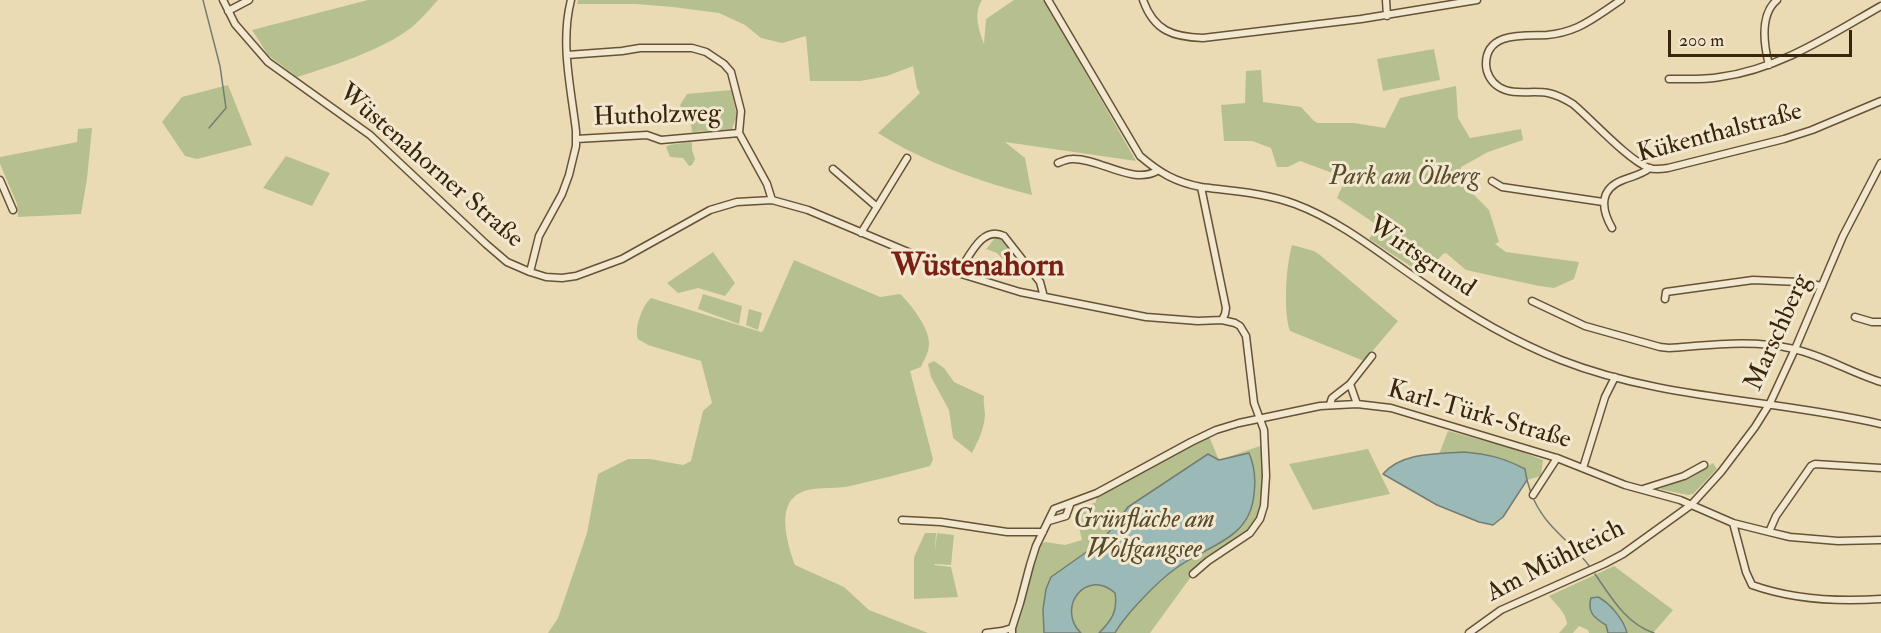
<!DOCTYPE html>
<meta charset="utf-8">
<style>
body{margin:0}
#map{position:relative;width:1881px;height:633px;overflow:hidden;background:#ebdbb5;font-family:"IM FELL Double Pica",serif}
canvas{display:block}
.scale{position:absolute;left:1668px;top:30px;width:184px;height:27px;box-sizing:border-box;border:3px solid #39240c;border-top:0;padding-left:8px;font-size:18px;line-height:21px;white-space:nowrap;color:#39240c;-webkit-text-stroke:4px #f2e8cf;paint-order:stroke}
</style>
<div id="map">
<canvas width="1881" height="633"></canvas>
<div class="scale">200 m</div>
</div>
<script>
const g = document.querySelector('canvas').getContext('2d');
g.lineJoin = 'round';
function fill(path, color) {
  g.fillStyle = color;
  g.fill(path, 'evenodd');
}
function stroke(path, color, width, dash) {
  g.strokeStyle = color;
  g.lineWidth = width;
  g.lineCap = dash ? 'butt' : 'round';
  g.setLineDash(dash || []);
  g.stroke(path);
}
function drawText(font, color, halo, rows, align = 'center') {
  g.font = font + ' "IM FELL Double Pica",serif';
  g.lineWidth = 6;
  g.setLineDash([]);
  g.textBaseline = 'middle';
  g.strokeStyle = halo;
  g.fillStyle = color;
  for (const [text, x, y, turn = 0] of rows) {
    g.save();
    g.translate(x, y);
    g.rotate((+turn || 0) * Math.PI / 180);
    g.textAlign = isNaN(turn) ? turn : align;
    if (halo) g.strokeText(text, 0, 0);
    g.fillText(text, 0, 0);
    g.restore();
  }
}
fill(new Path2D(`
 M 368,0 L 438,0 C 430,9 421,19 412,27 C 383,50 332,66 297,77 L 268,55 L 252,30 Z
 M 578,0 L 982,0 C 973,14 979,30 984,44 L 986,19 L 1014,0 L 1044,0 L 1136,161 L 1005,142 L 1025,158 L 1032,195 C 981,182 923,162 878,133 L 920,93 L 917,88 L 913,66 L 887,76 L 860,81 L 810,81 L 806,36 L 782,43 L 761,38 L 745,25 L 719,13 L 673,7 L 636,4 L 577,4 Z
 M 1434,49 L 1440,80 L 1383,91 L 1377,59 Z
 M 1261,70 L 1263,102 L 1301,107 L 1314,121 L 1318,123 L 1354,123 L 1385,128 L 1400,98 L 1456,86 L 1458,118 L 1470,138 L 1521,129 L 1523,140 L 1488,152 L 1461,167 L 1459,180 L 1489,210 L 1499,242 L 1495,244 L 1506,252 L 1579,262 L 1574,279 L 1554,288 L 1539,286 L 1466,270 L 1446,253 L 1443,254 L 1424,275 L 1369,239 L 1377,225 L 1337,198 L 1346,178 L 1300,161 L 1288,167 L 1277,167 L 1271,148 L 1252,141 L 1224,141 L 1221,105 L 1245,103 L 1246,71 Z
 M 228,85 L 252,145 L 197,159 L 185,156 L 162,122 L 182,97 Z
 M 731,90 L 737,116 L 732,129 L 692,132 L 690,116 L 682,111 L 680,105 L 687,94 Z
 M 92,128 L 87,179 L 81,214 L 18,217 L 17,204 L 0,164 L 0,157 L 77,142 L 78,129 Z
 M 690,142 L 692,143 L 692,150 L 695,159 L 692,165 L 689,166 L 683,158 L 670,157 L 666,147 L 669,145 Z
 M 286,156 L 330,173 L 312,206 L 263,188 Z
 M 995,238 L 1001,238 L 1015,254 L 1004,261 L 997,253 L 986,249 Z
 M 1292,245 L 1314,251 L 1320,255 L 1398,321 L 1364,361 L 1290,331 C 1283,311 1286,266 1292,245 Z
 M 713,252 L 735,283 L 725,296 L 698,288 L 678,293 L 667,283 Z
 M 794,260 L 880,297 L 900,294 C 911,304 930,329 929,344 C 929,352 924,360 921,367 L 910,371 L 933,459 L 930,466 C 903,473 877,480 850,486 C 836,489 822,487 808,490 C 773,498 787,542 795,565 L 844,587 L 869,610 L 928,633 L 548,633 L 558,618 L 587,533 L 598,474 L 628,459 L 650,459 L 683,465 L 691,461 L 703,411 L 712,403 L 701,361 L 648,345 L 638,339 C 634,328 642,306 651,298 L 761,332 L 763,331 Z
 M 703,294 L 742,306 L 739,324 L 698,309 Z
 M 749,309 L 762,313 L 758,330 L 746,325 Z
 M 934,361 L 944,368 L 954,382 L 984,396 C 983,403 985,409 985,415 C 984,430 978,441 972,453 L 953,438 L 949,410 L 931,377 L 928,364 Z
 M 1448,431 L 1515,449 L 1543,460 L 1541,476 L 1527,480 L 1525,469 L 1486,454 L 1464,452 L 1439,454 Z
 M 1208,434 L 1219,460 L 1263,445 C 1263,473 1270,515 1246,535 C 1232,547 1210,556 1194,568 L 1193,574 L 1150,633 L 1012,633 L 1036,546 L 1045,542 L 1065,545 L 1082,540 L 1075,511 L 1096,502 L 1097,493 Z
 M 1368,449 L 1390,494 L 1313,510 L 1289,464 Z
 M 1713,463 L 1717,469 L 1693,494 L 1688,495 L 1659,489 L 1690,478 Z
 M 925,533 L 936,533 L 935,552 L 937,533 L 954,535 L 951,565 L 935,564 L 934,565 L 951,567 L 958,597 L 914,599 L 914,557 Z
 M 1614,566 L 1673,610 L 1653,633 L 1627,633 L 1625,625 L 1598,620 L 1606,625 L 1608,633 L 1589,633 L 1588,630 L 1579,626 L 1573,633 L 1559,633 L 1567,624 C 1566,612 1556,605 1549,596 Z`), '#b6c08e');
const water = new Path2D(`
 M 1464,452 C 1488,454 1504,458 1525,469 L 1527,480 L 1503,517 L 1493,525 L 1479,522 L 1437,505 L 1383,474 C 1402,452 1437,454 1464,452 Z
 M 1249,453 C 1255,467 1256,479 1254,494 C 1250,541 1206,545 1175,569 C 1158,581 1125,615 1115,633 L 1099,633 C 1112,620 1118,611 1115,593 C 1085,567 1056,609 1081,633 L 1044,633 L 1043,609 L 1046,589 L 1051,577 L 1102,541 L 1128,507 L 1208,454 L 1219,460 Z
 M 1598,597 C 1610,603 1624,620 1627,633 L 1608,633 L 1606,625 C 1594,618 1587,612 1591,598 Z`);
fill(water, '#9bb9b6');
stroke(water, '#747d72', 1.5);
stroke(new Path2D(`
 M 203,0 L 220,66 L 226,108 L 209,128
 M 1527,480 L 1531,493
 M 1534,500 C 1548,530 1572,542 1590,567
 M 1595,574 C 1611,597 1626,624 1654,633`), '#747d72', 1.5);
const minor = new Path2D(`
 M 223,0 L 235,24 L 268,62 L 370,135 L 486,244 L 507,262 L 530,272 L 546,277 L 562,278 L 576,276 L 622,259 L 710,210 L 737,202 L 772,200 L 808,210 L 958,273 L 1020,292 L 1146,317 L 1198,321 L 1222,320 L 1235,323 L 1240,326 L 1246,336 L 1254,403 L 1264,430 L 1266,476 L 1264,506 L 1260,519 L 1250,533 L 1208,561 L 1193,574
 M 1048,0 L 1140,156 C 1160,173 1175,182 1201,187 L 1226,308 L 1225,314 L 1222,320
 M 1143,0 C 1154,31 1173,37 1203,38 L 1361,19 L 1477,0
 M 1386,0 L 1387,16
 M 1621,0 C 1607,9 1593,20 1578,27 C 1569,31 1558,34 1547,35 C 1525,36 1486,31 1486,64 C 1486,73 1491,82 1499,87 C 1513,96 1532,90 1548,93 C 1558,95 1565,99 1573,104 C 1592,120 1628,160 1649,168 C 1655,170 1662,169 1668,168 L 1784,139 L 1812,130 L 1881,101
 M 228,11 L 249,0
 M 567,55 L 622,51 L 640,48 L 692,48 L 706,52 L 724,64 L 731,72 L 741,111 L 739,133 L 767,184 L 772,200
 M 1769,65 C 1764,45 1759,15 1777,0
 M 1669,79 C 1686,79 1704,80 1720,77 C 1780,69 1830,35 1881,6
 M 576,139 L 647,135 L 661,140 L 739,133
 M 1058,163 C 1063,161 1067,159 1072,159 C 1100,158 1132,185 1157,171
 M 833,169 L 877,207
 M 0,180 L 13,210
 M 1492,181 L 1502,187 L 1603,202
 M 1201,187 C 1233,191 1265,193 1295,204 C 1343,222 1384,257 1426,285 C 1468,315 1513,341 1561,360 C 1663,400 1775,399 1881,424
 M 1612,228 C 1601,209 1599,189 1623,180 C 1633,176 1641,175 1650,168
 M 861,233 L 907,158
 M 530,272 L 539,236 L 562,194 L 569,175 L 576,146 L 576,131 C 571,88 560,43 571,0
 M 958,273 C 969,258 981,225 1004,236 L 1040,282 L 1044,297
 M 1665,299 L 1666,292 L 1753,280 L 1799,282 L 1822,286
 M 1532,301 L 1585,326 L 1660,347 L 1669,348 C 1711,345 1752,339 1794,349 C 1824,356 1852,373 1881,382
 M 1855,317 L 1872,322 L 1881,322
 M 1350,384 L 1357,404
 M 1330,404 L 1332,398 L 1350,384 L 1372,356
 M 1583,468 L 1605,397 L 1615,377
 M 1643,489 L 1684,476 L 1704,465
 M 1533,495 L 1557,458
 M 902,520 L 941,522 L 1007,532 L 1043,532
 M 1049,521 L 1066,516 L 1070,505
 M 1733,523 L 1746,572 L 1752,585 C 1794,600 1837,602 1881,599
 M 1769,532 L 1776,516 L 1811,466 L 1815,464 L 1881,468
 M 986,633 L 1002,631 L 1012,628
 M 1012,633 L 1012,628 L 1020,603 L 1030,565 L 1036,546 L 1054,509 L 1097,493 L 1191,442 L 1216,430 L 1239,423 L 1320,406 L 1357,404 L 1391,408 L 1557,458 L 1625,485 L 1680,500 L 1733,523 L 1769,532 L 1790,537 L 1838,541 L 1881,540
 M 1469,633 L 1501,610 L 1604,564 L 1623,554 L 1691,505 L 1721,472 L 1755,427 L 1770,403 L 1795,349 L 1843,236 L 1881,163`);
stroke(minor, '#665236', 9);
stroke(minor, '#f2e8cf', 6);
drawText('26px', '#39240c', '#f2e8cf', [
 ["Hutholzweg",657,117,-2],
 ["Kükenthalstraße",1720,134,-15],
 ["Wüstenahorner Straße",430,167,41],
 ["Wirtsgrund",1421,258,34],
 ["Marschberg",1779,333,-66],
 ["Karl-Türk-Straße",1479,416,16],
 ["Am Mühlteich",1556,562,-27]
]);
drawText('italic 26px', '#584b2c', '#f2e8cf', [
 ["Park am Ölberg",1404,178],
 ["Grünfläche am",1144,521],
 ["Wolfgangsee",1144,551]
]);
drawText('bold 32px', '#7a1f14', '#f2e8cf', [
 ["Wüstenahorn",978,268]
]);
</script>
